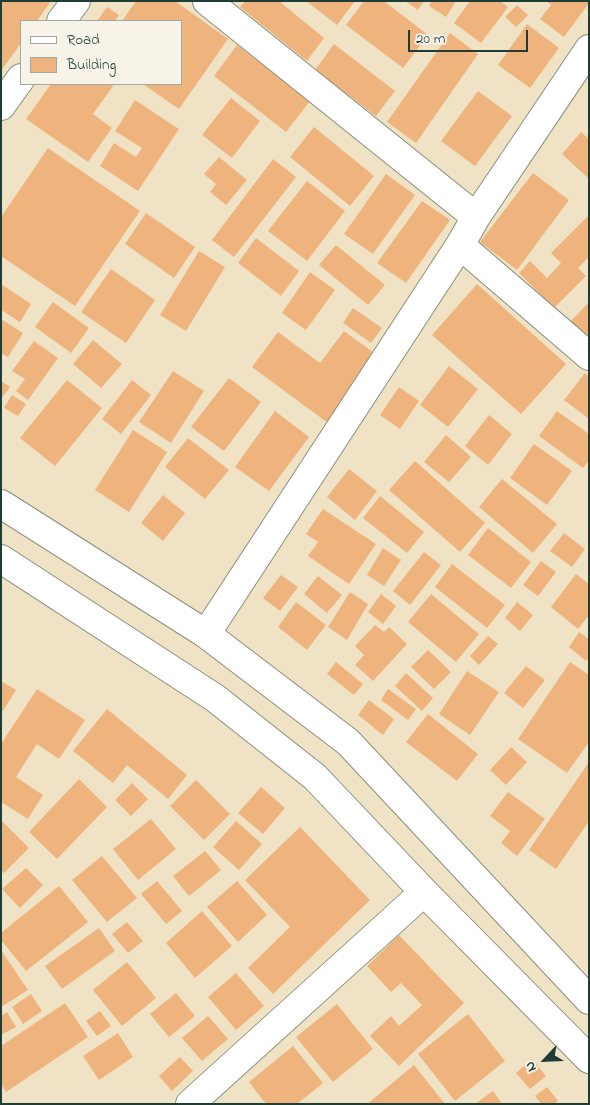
<!DOCTYPE html>
<style>
body{margin:0}
#map{position:relative;width:590px;height:1105px;overflow:hidden;background:#f0e2c5;font-family:"Indie Flower",sans-serif}
canvas{display:block}
.frame{position:absolute;inset:0;border:2px solid #1f3d34;pointer-events:none}
.legend{position:absolute;left:20px;top:20px;width:162px;height:65px;box-sizing:border-box;background:#f7f3e8;border:1px solid #a1aaa0;margin:0;padding:6px 9px;list-style:none;font-size:15px;color:#1f3d34}
.legend li{display:flex;align-items:center;gap:10px;height:25px}
.legend b{width:25px;border:1px solid #a1aaa0}
.north{position:absolute;left:520px;top:1035px;width:50px;height:50px;-webkit-text-stroke:4px #f7f3e8;paint-order:stroke;rotate:245deg;font-size:14px;font-weight:700;line-height:20px;text-align:center;color:#1f3d34}
.north::after{content:'';display:block;margin:auto;width:18px;height:22px;background:#1f3d34;clip-path:polygon(50% 0,100% 100%,50% 72%,0 100%)}
.scale{position:absolute;left:408px;top:30px;width:120px;height:22px;box-sizing:border-box;border:2px solid #1f3d34;border-top:0;padding-left:6px;font-size:15px;line-height:18px;white-space:nowrap;color:#1f3d34;-webkit-text-stroke:4px #f7f3e8;paint-order:stroke}
</style>
<div id="map">
<canvas width="590" height="1105"></canvas>
<div class="frame"></div>
<ul class="legend">
<li><b style="height:6px;background:#fff"></b>Road</li>
<li><b style="height:14px;background:#efb47e"></b>Building</li>
</ul>
<div class="north">N</div>
<div class="scale">20 m</div>
</div>
<script>
const g = document.querySelector('canvas').getContext('2d');
g.lineJoin = 'round';
function fill(path, color) {
  g.fillStyle = color;
  g.fill(path, 'evenodd');
}
function stroke(path, color, width, dash) {
  g.strokeStyle = color;
  g.lineWidth = width;
  g.lineCap = dash ? 'butt' : 'round';
  g.setLineDash(dash || []);
  g.stroke(path);
}
fill(new Path2D(`
 M 1,1 L 51,1 L 37,21 L 21,21 L 21,43 L 1,71 Z
 M 136,1 L 175,1 L 228,39 L 179,109 L 143,84 L 181,84 L 181,21 L 122,21 Z
 M 245,1 L 279,1 L 324,38 L 307,61 L 240,7 Z
 M 306,1 L 355,1 L 337,25 Z
 M 364,1 L 384,1 L 428,35 L 403,68 L 346,25 Z
 M 405,1 L 424,1 L 418,10 Z
 M 432,1 L 456,1 L 446,17 L 429,6 Z
 M 470,1 L 500,1 L 508,7 L 481,43 L 454,23 Z
 M 546,1 L 589,1 L 589,3 L 564,37 L 540,19 L 551,5 Z
 M 517,5 L 528,15 L 516,27 L 505,17 Z
 M 107,7 L 119,15 L 115,21 L 97,21 Z
 M 527,24 L 559,48 L 530,88 L 498,65 Z
 M 450,33 L 478,54 L 416,143 L 387,122 Z
 M 334,44 L 395,91 L 376,116 L 315,70 Z
 M 237,45 L 310,101 L 286,132 L 214,76 Z
 M 51,84 L 110,84 L 113,86 L 93,114 L 112,128 L 88,162 L 26,119 Z
 M 478,91 L 512,116 L 475,166 L 441,141 Z
 M 231,98 L 260,121 L 232,158 L 202,135 Z
 M 135,100 L 179,129 L 138,191 L 100,166 L 114,143 L 136,157 L 142,148 L 115,131 Z
 M 314,127 L 374,176 L 350,206 L 290,157 Z
 M 581,132 L 589,139 L 589,179 L 562,154 Z
 M 48,148 L 140,211 L 75,306 L 1,256 L 1,217 Z
 M 219,157 L 247,180 L 226,205 L 210,192 L 216,184 L 204,174 Z
 M 273,159 L 296,177 L 234,257 L 212,240 Z
 M 533,173 L 569,200 L 517,270 L 480,242 Z
 M 386,174 L 415,195 L 373,254 L 344,234 Z
 M 307,181 L 345,211 L 307,261 L 268,231 Z
 M 422,201 L 450,220 L 406,283 L 377,263 Z
 M 146,213 L 195,247 L 174,278 L 125,244 Z
 M 589,215 L 589,257 L 578,268 L 586,276 L 554,308 L 519,273 L 530,261 L 547,278 L 561,263 L 551,253 Z
 M 256,238 L 299,271 L 281,296 L 238,263 Z
 M 336,245 L 385,285 L 368,305 L 319,265 Z
 M 199,251 L 225,267 L 186,331 L 160,315 Z
 M 111,269 L 155,300 L 126,343 L 81,312 Z
 M 310,272 L 335,290 L 306,330 L 282,313 Z
 M 1,284 L 31,304 L 20,322 L 1,310 Z
 M 477,284 L 566,364 L 521,414 L 432,335 Z
 M 53,302 L 89,328 L 71,353 L 35,327 Z
 M 589,302 L 589,333 L 586,336 L 571,321 Z
 M 353,308 L 382,328 L 371,343 L 343,323 Z
 M 1,319 L 23,333 L 8,357 L 1,353 Z
 M 344,331 L 377,355 L 328,423 L 252,367 L 278,332 L 320,363 Z
 M 93,340 L 122,364 L 101,388 L 73,364 Z
 M 34,341 L 58,358 L 28,400 L 16,391 L 25,379 L 12,371 Z
 M 449,366 L 478,389 L 448,427 L 420,405 Z
 M 173,371 L 204,391 L 171,443 L 139,422 Z
 M 585,373 L 589,377 L 589,419 L 564,400 Z
 M 229,378 L 261,402 L 224,451 L 191,427 Z
 M 67,380 L 102,408 L 55,466 L 20,438 Z
 M 132,380 L 151,395 L 121,434 L 102,419 Z
 M 1,381 L 10,387 L 1,399 Z
 M 399,387 L 419,401 L 400,429 L 380,415 Z
 M 12,395 L 26,404 L 18,416 L 4,408 Z
 M 275,411 L 309,437 L 269,491 L 235,467 Z
 M 557,411 L 589,434 L 589,460 L 583,468 L 539,436 Z
 M 489,415 L 512,434 L 488,465 L 465,446 Z
 M 133,430 L 167,452 L 129,512 L 95,490 Z
 M 446,435 L 471,457 L 449,482 L 424,462 Z
 M 188,438 L 229,470 L 205,499 L 165,467 Z
 M 534,444 L 572,471 L 547,505 L 510,478 Z
 M 415,461 L 485,523 L 460,552 L 389,490 Z
 M 349,469 L 377,491 L 355,520 L 327,497 Z
 M 502,479 L 557,524 L 533,553 L 479,507 Z
 M 163,495 L 185,513 L 163,541 L 141,523 Z
 M 380,496 L 424,532 L 407,553 L 363,518 Z
 M 323,509 L 376,544 L 349,584 L 308,556 L 318,542 L 306,534 Z
 M 488,528 L 531,562 L 511,588 L 468,555 Z
 M 564,533 L 585,549 L 572,567 L 550,551 Z
 M 383,548 L 401,560 L 384,586 L 367,575 Z
 M 424,552 L 441,565 L 410,605 L 393,591 Z
 M 541,561 L 556,572 L 538,596 L 523,585 Z
 M 452,564 L 505,605 L 487,628 L 435,587 Z
 M 576,574 L 589,584 L 589,615 L 578,629 L 551,607 Z
 M 281,575 L 298,587 L 280,611 L 263,598 Z
 M 318,576 L 342,595 L 327,613 L 304,594 Z
 M 350,592 L 368,604 L 347,640 L 328,627 Z
 M 381,594 L 396,606 L 383,624 L 368,612 Z
 M 431,594 L 479,634 L 456,662 L 408,622 Z
 M 296,602 L 326,625 L 307,650 L 278,627 Z
 M 517,602 L 533,615 L 520,631 L 505,618 Z
 M 375,625 L 384,632 L 389,627 L 407,644 L 373,681 L 355,665 L 364,655 L 355,646 Z
 M 579,632 L 589,639 L 589,657 L 586,661 L 569,647 Z
 M 488,636 L 498,644 L 479,665 L 470,656 Z
 M 428,650 L 451,672 L 434,689 L 411,667 Z
 M 336,662 L 363,684 L 354,695 L 327,674 Z
 M 570,662 L 589,675 L 589,742 L 567,773 L 518,739 Z
 M 526,666 L 545,680 L 523,708 L 504,693 Z
 M 467,671 L 499,692 L 470,735 L 439,714 Z
 M 406,673 L 433,698 L 422,711 L 395,686 Z
 M 1,681 L 16,690 L 3,711 L 1,710 Z
 M 37,689 L 85,720 L 59,759 L 37,744 L 16,777 L 43,795 L 28,819 L 1,802 L 1,744 Z
 M 388,689 L 416,709 L 408,720 L 381,700 Z
 M 369,700 L 394,719 L 383,735 L 358,715 Z
 M 107,709 L 187,775 L 168,799 L 127,765 L 113,783 L 73,751 Z
 M 428,714 L 478,754 L 457,781 L 406,742 Z
 M 511,747 L 527,762 L 506,785 L 490,770 Z
 M 589,762 L 589,821 L 556,869 L 529,850 Z
 M 79,779 L 107,807 L 57,859 L 29,832 Z
 M 196,780 L 230,814 L 204,840 L 170,806 Z
 M 132,783 L 148,799 L 131,816 L 115,800 Z
 M 261,787 L 285,808 L 263,834 L 238,813 Z
 M 508,792 L 545,819 L 517,856 L 501,843 L 510,831 L 490,816 Z
 M 151,819 L 176,849 L 138,880 L 113,849 Z
 M 1,820 L 29,848 L 4,873 L 1,870 Z
 M 236,821 L 262,844 L 239,870 L 213,847 Z
 M 300,827 L 370,900 L 273,994 L 248,968 L 290,927 L 245,880 Z
 M 205,851 L 221,870 L 189,896 L 173,876 Z
 M 102,856 L 137,898 L 107,922 L 72,880 Z
 M 26,868 L 43,885 L 20,908 L 2,889 Z
 M 157,881 L 182,911 L 166,924 L 141,894 Z
 M 237,881 L 267,915 L 238,942 L 207,907 Z
 M 59,886 L 88,922 L 26,971 L 1,940 L 1,933 Z
 M 202,911 L 232,946 L 195,978 L 166,943 Z
 M 127,922 L 143,941 L 128,953 L 112,934 Z
 M 99,928 L 115,951 L 62,989 L 45,966 Z
 M 399,935 L 464,1003 L 399,1066 L 370,1036 L 391,1016 L 399,1026 L 422,1005 L 401,983 L 391,992 L 367,966 Z
 M 1,950 L 28,990 L 1,1007 Z
 M 127,962 L 156,998 L 122,1026 L 93,990 Z
 M 236,973 L 264,1006 L 236,1030 L 208,997 Z
 M 176,993 L 195,1016 L 169,1037 L 150,1014 Z
 M 31,994 L 42,1011 L 23,1024 L 12,1007 Z
 M 65,1003 L 88,1037 L 6,1092 L 1,1084 L 1,1046 Z
 M 337,1004 L 373,1049 L 333,1082 L 296,1037 Z
 M 100,1011 L 111,1026 L 97,1036 L 86,1021 Z
 M 7,1012 L 16,1027 L 1,1035 L 1,1016 Z
 M 468,1014 L 505,1061 L 455,1101 L 418,1054 Z
 M 208,1016 L 228,1039 L 202,1061 L 182,1038 Z
 M 118,1033 L 133,1057 L 99,1080 L 83,1056 Z
 M 293,1046 L 323,1083 L 297,1104 L 266,1104 L 249,1082 Z
 M 180,1057 L 193,1071 L 172,1091 L 159,1076 Z
 M 532,1059 L 546,1076 L 530,1089 L 516,1073 Z
 M 414,1065 L 445,1104 L 367,1104 Z
 M 547,1087 L 558,1101 L 554,1104 L 541,1104 L 535,1096 Z
 M 493,1091 L 502,1104 L 475,1104 Z`), '#efb47e');
const minor = new Path2D(`
 M 207,1 L 476,217
 M 61,21 L 76,1
 M 1,106 L 21,78
 M 460,245 L 589,356
 M 206,634 L 460,245 L 476,217 L 589,49
 M 190,1104 L 424,892`);
const secondary = new Path2D(`
 M 1,504 L 206,634 L 348,742 L 589,1000
 M 1,559 L 215,698 L 315,777 L 424,892 L 589,1059`);
stroke(minor, '#88907c', 30);
stroke(secondary, '#88907c', 30);
stroke(minor, '#fff', 28);
stroke(secondary, '#fff', 28);
</script>
